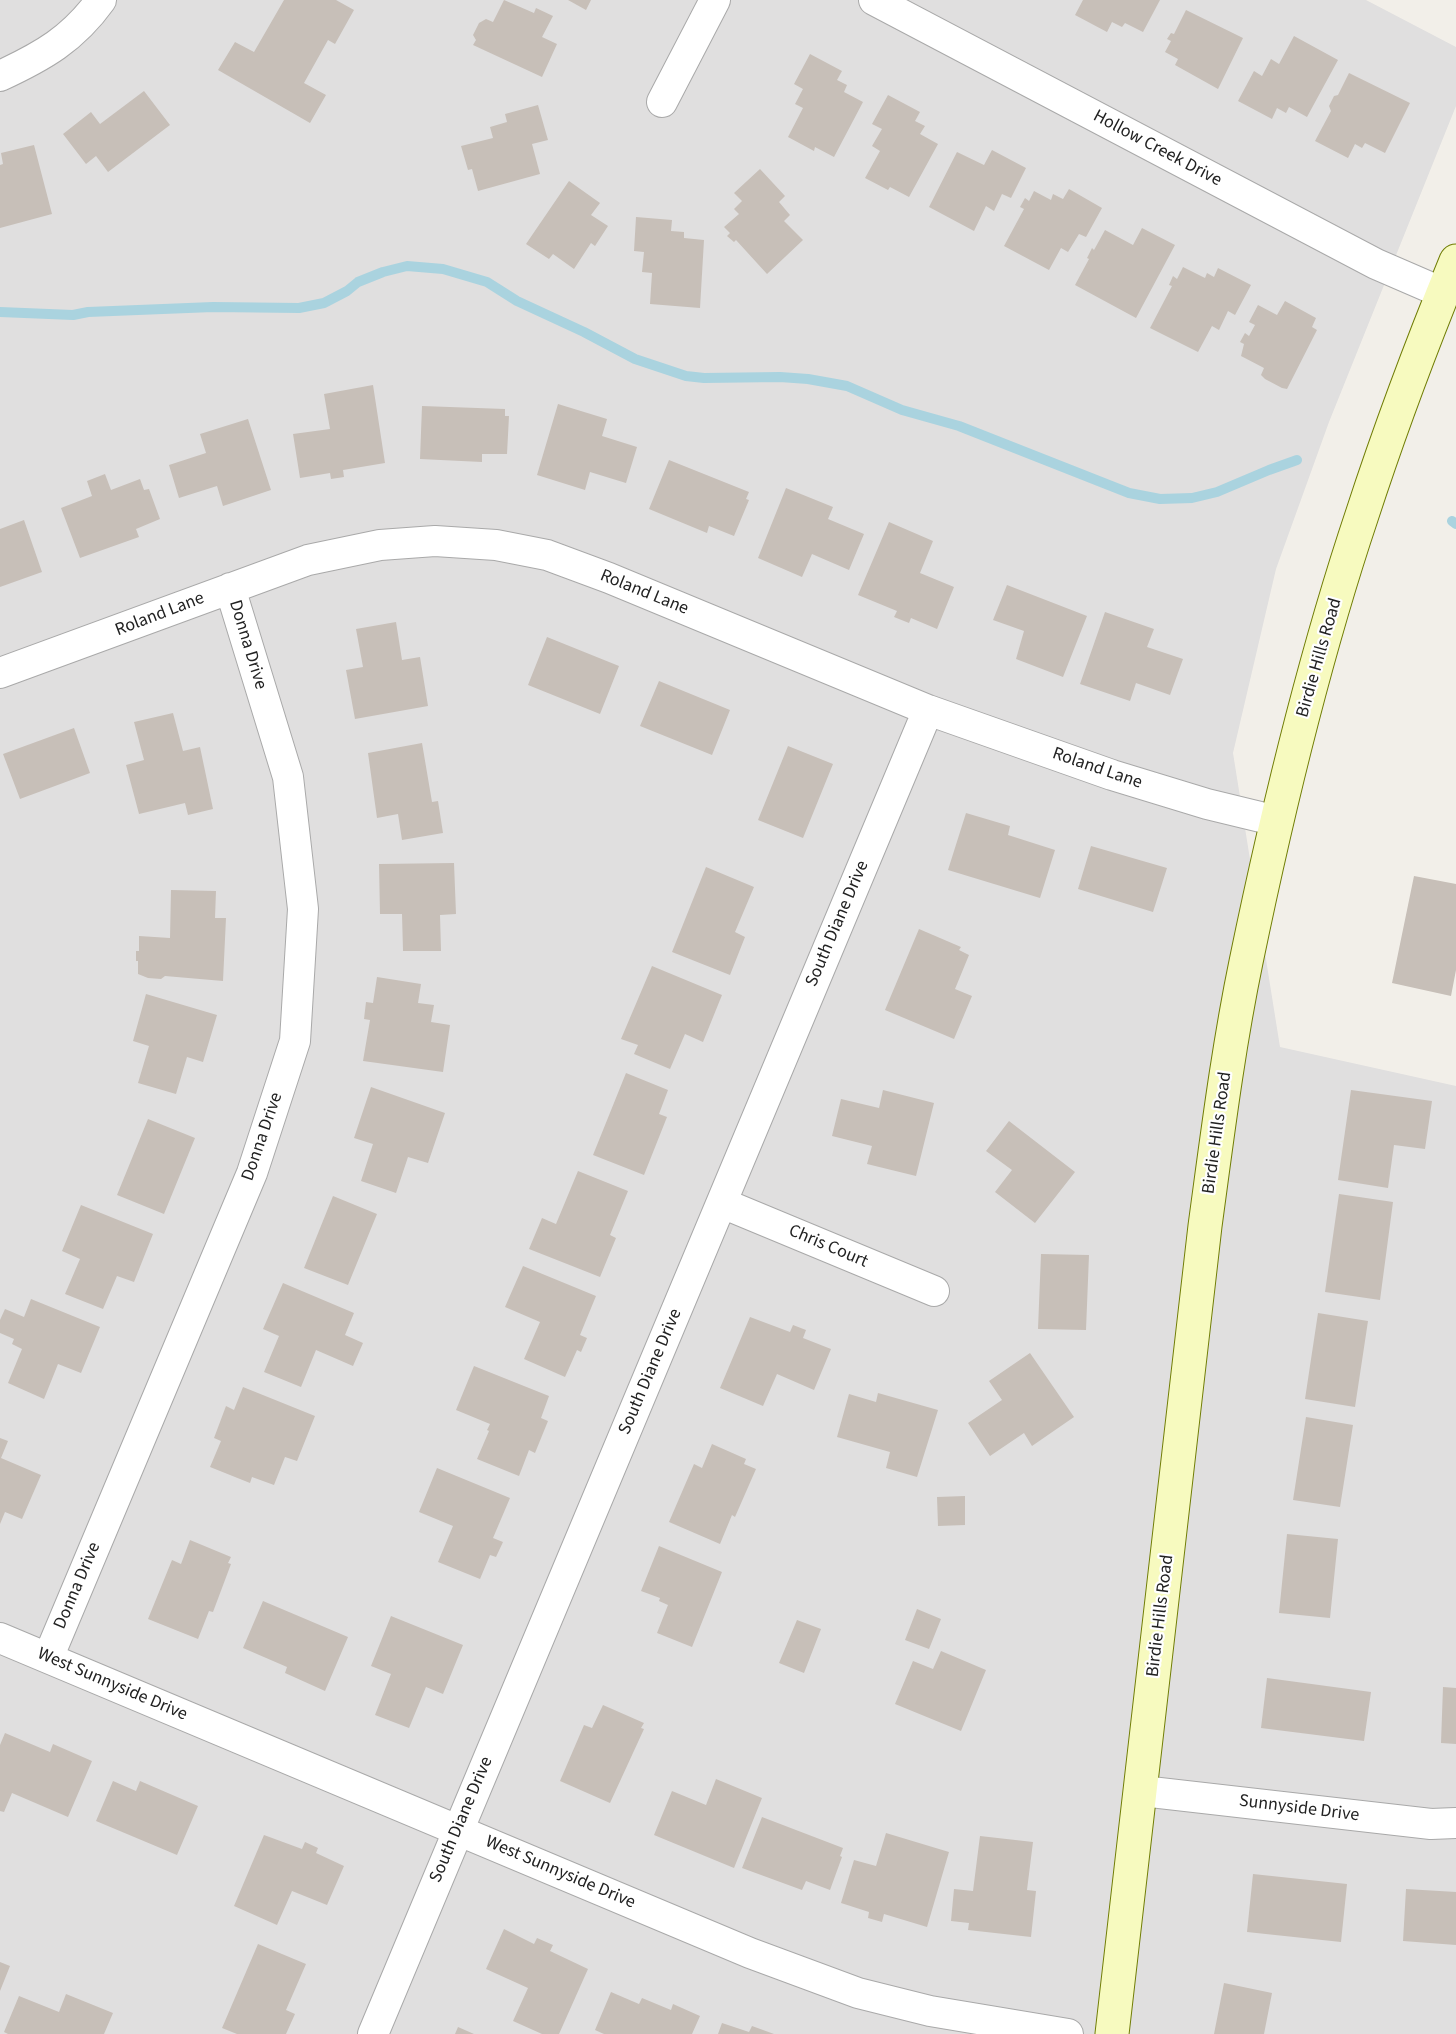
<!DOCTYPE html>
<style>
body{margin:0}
canvas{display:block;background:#f2efe9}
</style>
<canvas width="1456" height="2034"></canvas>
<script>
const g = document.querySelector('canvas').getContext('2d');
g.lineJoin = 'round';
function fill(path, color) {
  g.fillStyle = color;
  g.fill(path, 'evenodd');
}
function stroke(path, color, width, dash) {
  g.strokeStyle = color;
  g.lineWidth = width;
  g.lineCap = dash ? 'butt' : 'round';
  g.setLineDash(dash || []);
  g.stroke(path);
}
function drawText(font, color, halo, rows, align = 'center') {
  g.font = font + ' "Source Sans 3",sans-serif';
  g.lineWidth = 4.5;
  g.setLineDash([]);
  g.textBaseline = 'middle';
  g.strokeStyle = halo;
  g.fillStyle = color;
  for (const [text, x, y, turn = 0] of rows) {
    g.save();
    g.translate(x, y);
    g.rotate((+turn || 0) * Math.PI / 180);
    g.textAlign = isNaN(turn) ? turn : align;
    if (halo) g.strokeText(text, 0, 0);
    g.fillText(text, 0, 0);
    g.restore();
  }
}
fill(new Path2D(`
 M 0,0 L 1366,0 L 1456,47 L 1456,106 L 1329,422 L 1276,569 L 1233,753 L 1280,1047 L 1456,1086 L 1456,2034 L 0,2034 Z`), '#e0dfdf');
stroke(new Path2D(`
 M 0,312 L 73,315 L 88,312 L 213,307 L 299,308 L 324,303 L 347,291 L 358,282 L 383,272 L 407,266 L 443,269 L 487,282 L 517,301 L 584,332 L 635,359 L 686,376 L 704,378 L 780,377 L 808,379 L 847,386 L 902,410 L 959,426 L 1129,493 L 1160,499 L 1192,498 L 1217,492 L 1269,470 L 1297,460
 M 1452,521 L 1456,524`), '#aad3df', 10);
fill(new Path2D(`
 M 284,0 L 336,0 L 354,10 L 335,44 L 328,40 L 304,83 L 326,95 L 310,123 L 218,70 L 235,42 L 254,52 Z
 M 504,0 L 534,13 L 536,8 L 553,16 L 542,37 L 557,44 L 542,77 L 473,45 L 476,40 L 473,35 L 479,23 L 486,19 L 493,22 Z
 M 568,0 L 591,0 L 586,10 Z
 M 1083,0 L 1160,0 L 1143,32 L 1125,23 L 1122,27 L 1112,22 L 1107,32 L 1075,15 Z
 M 1186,10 L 1243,38 L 1218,89 L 1175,65 L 1178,59 L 1165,52 L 1171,41 L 1167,39 L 1171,33 L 1174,34 Z
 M 1294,36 L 1338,60 L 1307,117 L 1289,107 L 1286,113 L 1277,108 L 1272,119 L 1238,101 L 1254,71 L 1262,76 L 1271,59 L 1279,64 Z
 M 810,54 L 842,71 L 837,80 L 847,85 L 844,92 L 863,102 L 834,157 L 815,147 L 814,151 L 788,137 L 803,108 L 795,104 L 803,89 L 794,84 Z
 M 1349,73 L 1410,103 L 1385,153 L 1365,143 L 1362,148 L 1355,144 L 1348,158 L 1315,141 L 1331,111 L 1329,106 L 1334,96 L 1338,95 Z
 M 144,91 L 170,125 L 108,172 L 96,156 L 86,164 L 63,134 L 91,112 L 100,124 Z
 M 888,95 L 920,112 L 915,121 L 925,126 L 920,134 L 938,144 L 909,197 L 890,187 L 888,190 L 865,178 L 880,151 L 872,146 L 882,129 L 872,124 Z
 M 538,105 L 548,140 L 532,144 L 540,174 L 478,191 L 472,169 L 468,170 L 461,146 L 493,138 L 490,127 L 507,122 L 505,114 Z
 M 34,145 L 52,214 L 0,228 L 0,165 L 3,164 L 1,153 Z
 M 992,150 L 1026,168 L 1011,198 L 1002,194 L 994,211 L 986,206 L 974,231 L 929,207 L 957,152 L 984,165 Z
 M 760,169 L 785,196 L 779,202 L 790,215 L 784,221 L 803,240 L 767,274 L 736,240 L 734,242 L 727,236 L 730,233 L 724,227 L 739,214 L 734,209 L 742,201 L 734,193 Z
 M 569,181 L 600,203 L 591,215 L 608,226 L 595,246 L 591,243 L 574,269 L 553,254 L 549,259 L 526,244 Z
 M 1069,189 L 1102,208 L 1086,237 L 1079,234 L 1068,252 L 1061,248 L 1049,270 L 1004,246 L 1024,209 L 1020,207 L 1025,198 L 1029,201 L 1034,191 L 1051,200 L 1053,194 L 1063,199 Z
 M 636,217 L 672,220 L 671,231 L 684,232 L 684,238 L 704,240 L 700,308 L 650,304 L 652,273 L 642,272 L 644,252 L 634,251 Z
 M 1142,228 L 1175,245 L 1136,318 L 1075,285 L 1089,259 L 1087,258 L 1092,248 L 1094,250 L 1105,230 L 1133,245 Z
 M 1183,267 L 1205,278 L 1207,273 L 1214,277 L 1218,268 L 1251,285 L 1235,315 L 1228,311 L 1219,330 L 1212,326 L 1198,352 L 1150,328 L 1172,286 L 1169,285 L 1173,276 L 1177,279 Z
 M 1285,301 L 1316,318 L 1312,327 L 1317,330 L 1287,389 L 1282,388 L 1265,379 L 1261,375 L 1264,368 L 1241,356 L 1244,344 L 1240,342 L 1245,333 L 1249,336 L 1255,325 L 1249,322 L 1258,305 L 1277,315 Z
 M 373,385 L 385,463 L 343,470 L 344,477 L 331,479 L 330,473 L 300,478 L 293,434 L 330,429 L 324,394 Z
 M 558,404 L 607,419 L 602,436 L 637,447 L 626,483 L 590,472 L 585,490 L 537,475 Z
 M 422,406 L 505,409 L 505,416 L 509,416 L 507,454 L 482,454 L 482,462 L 420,459 Z
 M 248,419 L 271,490 L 223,506 L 217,486 L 179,498 L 169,465 L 206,453 L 200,434 Z
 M 669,460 L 749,492 L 746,499 L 749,500 L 734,536 L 709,526 L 707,533 L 649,509 Z
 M 105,474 L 111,490 L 140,479 L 144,490 L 149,489 L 160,519 L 136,529 L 139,537 L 80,558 L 61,508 L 92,496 L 87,481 Z
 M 786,488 L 833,507 L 828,519 L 864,534 L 849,570 L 812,554 L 802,577 L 758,558 Z
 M 24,520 L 42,572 L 0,587 L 0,529 Z
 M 889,522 L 933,541 L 920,573 L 954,587 L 937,629 L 911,618 L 909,623 L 894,617 L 897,611 L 858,595 Z
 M 1007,585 L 1087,616 L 1063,677 L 1016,659 L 1024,631 L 993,620 Z
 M 1105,612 L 1154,629 L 1147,647 L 1183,659 L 1170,695 L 1136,683 L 1130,701 L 1080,684 Z
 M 396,622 L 402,660 L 420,657 L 428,706 L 355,719 L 346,670 L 363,667 L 356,629 Z
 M 547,637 L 619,666 L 600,714 L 528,685 Z
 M 659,681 L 730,710 L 712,755 L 640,726 Z
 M 173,713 L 183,751 L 200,747 L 213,809 L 188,815 L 185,803 L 139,814 L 126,765 L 144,760 L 134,722 Z
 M 74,728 L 90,773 L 20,799 L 3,754 Z
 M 422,743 L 432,802 L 438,801 L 443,833 L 402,840 L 398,814 L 377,818 L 368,753 Z
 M 788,746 L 833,764 L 803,838 L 758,820 Z
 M 966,813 L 1010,826 L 1008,835 L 1055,850 L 1040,898 L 948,870 Z
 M 1091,846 L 1167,868 L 1153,912 L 1078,889 Z
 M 454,863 L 456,914 L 440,915 L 441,951 L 403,951 L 402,914 L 380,914 L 379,864 Z
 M 706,867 L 754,887 L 735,932 L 745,937 L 730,975 L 672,952 Z
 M 1414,876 L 1456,884 L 1456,970 L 1451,996 L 1392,983 Z
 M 171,890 L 216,891 L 215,918 L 226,918 L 223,981 L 165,976 L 161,979 L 148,978 L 138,974 L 138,961 L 136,961 L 136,951 L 139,951 L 139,936 L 170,938 Z
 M 919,929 L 961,947 L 959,950 L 969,955 L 955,989 L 972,996 L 954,1039 L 885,1010 Z
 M 652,966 L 722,995 L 703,1042 L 685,1034 L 670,1069 L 634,1054 L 638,1045 L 621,1039 Z
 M 377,977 L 421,984 L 418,1003 L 434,1005 L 431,1022 L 450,1025 L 443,1072 L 363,1061 L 370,1020 L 364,1019 L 366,1002 L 373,1003 Z
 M 146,994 L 217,1015 L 203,1062 L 187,1057 L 176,1094 L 138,1083 L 149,1046 L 133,1041 Z
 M 626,1073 L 668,1090 L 659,1114 L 667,1117 L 644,1175 L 593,1155 Z
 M 371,1087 L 445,1113 L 428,1163 L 408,1157 L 396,1193 L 361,1181 L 373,1144 L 354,1138 Z
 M 883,1090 L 934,1103 L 916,1176 L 867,1164 L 872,1146 L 832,1136 L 841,1099 L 879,1108 Z
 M 1351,1090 L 1432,1101 L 1425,1149 L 1394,1145 L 1388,1188 L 1338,1180 Z
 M 148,1119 L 195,1138 L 164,1214 L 117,1195 Z
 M 1009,1121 L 1075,1172 L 1035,1223 L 995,1192 L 1012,1170 L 986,1151 Z
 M 578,1171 L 628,1191 L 610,1235 L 616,1238 L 600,1277 L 529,1249 L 542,1218 L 556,1224 Z
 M 1339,1194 L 1393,1202 L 1380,1300 L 1325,1292 Z
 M 333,1196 L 377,1214 L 348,1285 L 304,1268 Z
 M 81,1205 L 153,1234 L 134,1282 L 117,1276 L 103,1309 L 65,1294 L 80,1259 L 62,1251 Z
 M 1041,1254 L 1089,1255 L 1086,1330 L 1038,1329 Z
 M 523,1266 L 596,1296 L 580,1335 L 587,1338 L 581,1352 L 577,1350 L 565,1377 L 524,1359 L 540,1322 L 505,1307 Z
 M 283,1283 L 354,1313 L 345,1335 L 363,1343 L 353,1366 L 316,1350 L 301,1387 L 264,1372 L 279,1336 L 263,1329 Z
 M 31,1299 L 100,1327 L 81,1373 L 58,1364 L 44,1399 L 8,1383 L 22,1349 L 12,1344 L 14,1339 L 0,1333 L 0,1320 L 5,1309 L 24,1317 Z
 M 1318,1313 L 1368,1321 L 1355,1407 L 1305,1399 Z
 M 750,1317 L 790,1332 L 793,1325 L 806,1330 L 803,1338 L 831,1349 L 814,1390 L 777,1374 L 763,1406 L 720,1388 Z
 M 1030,1353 L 1074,1417 L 1032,1446 L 1024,1433 L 990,1456 L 968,1423 L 1002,1400 L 989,1381 Z
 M 474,1366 L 549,1396 L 541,1418 L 548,1421 L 535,1453 L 529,1450 L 519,1476 L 477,1459 L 489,1431 L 487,1430 L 490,1424 L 456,1410 Z
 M 243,1387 L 315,1416 L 297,1461 L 285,1457 L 274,1485 L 252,1477 L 250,1483 L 210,1467 L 221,1441 L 214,1438 L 226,1406 L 234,1410 Z
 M 878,1393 L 938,1410 L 917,1477 L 886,1468 L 890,1452 L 837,1437 L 849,1394 L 876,1402 Z
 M 1306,1417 L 1353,1425 L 1340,1507 L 1293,1500 Z
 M 0,1438 L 8,1441 L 1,1458 L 41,1475 L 22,1519 L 5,1512 L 0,1524 Z
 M 712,1444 L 746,1459 L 744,1464 L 756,1469 L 735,1517 L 732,1515 L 720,1544 L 669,1522 L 694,1464 L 702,1468 Z
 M 437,1468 L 510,1498 L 493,1538 L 503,1542 L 496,1557 L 490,1555 L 480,1579 L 438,1562 L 453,1526 L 419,1512 Z
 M 965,1496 L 965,1525 L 938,1526 L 937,1497 Z
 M 1287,1534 L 1338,1539 L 1330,1618 L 1279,1613 Z
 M 190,1540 L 231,1557 L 228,1563 L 231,1564 L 213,1612 L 209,1611 L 198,1639 L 148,1619 L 172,1560 L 181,1564 Z
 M 659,1546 L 722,1572 L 692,1647 L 657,1633 L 668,1605 L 659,1601 L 660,1598 L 641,1591 Z
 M 263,1601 L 348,1637 L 325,1691 L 285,1673 L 287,1667 L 243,1648 Z
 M 917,1609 L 941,1619 L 929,1649 L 905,1640 Z
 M 391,1616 L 463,1645 L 443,1694 L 426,1687 L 409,1728 L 375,1715 L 391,1674 L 371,1666 Z
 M 797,1620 L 821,1629 L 804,1673 L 779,1663 Z
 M 941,1651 L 986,1670 L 961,1731 L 895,1704 L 913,1661 L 933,1669 Z
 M 1267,1678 L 1371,1692 L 1364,1741 L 1261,1728 Z
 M 1443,1687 L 1456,1688 L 1456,1744 L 1441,1743 Z
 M 603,1705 L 644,1723 L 641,1728 L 644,1729 L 610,1803 L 560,1781 L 584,1725 L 592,1728 Z
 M 5,1733 L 50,1752 L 53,1744 L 92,1761 L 68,1817 L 12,1793 L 4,1812 L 0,1811 L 0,1745 Z
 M 716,1779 L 762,1798 L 734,1868 L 654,1835 L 672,1791 L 706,1805 Z
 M 113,1781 L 136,1791 L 140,1781 L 198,1806 L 177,1855 L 96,1821 Z
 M 762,1817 L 843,1848 L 840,1856 L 842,1857 L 830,1890 L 806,1881 L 802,1890 L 742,1868 Z
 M 886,1833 L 949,1852 L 927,1927 L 884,1914 L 882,1922 L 868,1918 L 869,1912 L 841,1903 L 854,1860 L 876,1866 Z
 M 264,1835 L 302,1849 L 305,1842 L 318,1848 L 316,1853 L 344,1866 L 327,1905 L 292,1891 L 277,1925 L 234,1906 Z
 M 980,1836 L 1033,1842 L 1027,1890 L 1036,1891 L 1031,1937 L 968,1930 L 969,1923 L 951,1921 L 954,1889 L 973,1891 Z
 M 1253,1874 L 1347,1884 L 1341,1942 L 1247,1932 Z
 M 1406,1889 L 1456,1892 L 1456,1945 L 1403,1941 Z
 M 504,1929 L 534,1944 L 537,1938 L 553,1945 L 550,1951 L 588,1969 L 559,2034 L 542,2034 L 513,2021 L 528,1988 L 486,1969 Z
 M 258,1944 L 306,1964 L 286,2010 L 295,2014 L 286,2034 L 237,2034 L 222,2028 Z
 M 0,1962 L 10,1966 L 0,1991 Z
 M 1224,1983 L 1272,1993 L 1264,2034 L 1214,2034 Z
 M 611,1992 L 639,2004 L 642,1998 L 671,2010 L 673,2004 L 700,2016 L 692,2034 L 604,2034 L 595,2030 Z
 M 66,1994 L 113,2013 L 104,2034 L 8,2034 L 4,2032 L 19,1996 L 59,2012 Z
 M 722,2023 L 749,2032 L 752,2026 L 774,2034 L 718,2034 Z
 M 458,2027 L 474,2034 L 455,2034 Z`), '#c7bfb8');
const minor = new Path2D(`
 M 874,0 L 1376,264 L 1443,293
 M 0,76 C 43,56 73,39 101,0
 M 662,102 L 715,0
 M 0,673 L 308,560 L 380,545 L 435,541 L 496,545 L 547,555 L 609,578 L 928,710 L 1112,775 L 1207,804 L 1277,821
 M 722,1203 L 934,1291
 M 0,1638 L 750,1953 L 858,1993 L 930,2011 L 1068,2034
 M 48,1658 L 252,1173 L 295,1041 L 303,909 L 288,777 L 230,588
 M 1142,1791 L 1431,1824 L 1456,1823
 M 373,2034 L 928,710`);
const secondary = new Path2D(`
 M 1112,2034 L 1205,1226 C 1217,1138 1228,1049 1246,962 C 1277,812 1313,661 1362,515 C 1390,429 1422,344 1456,261`);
stroke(minor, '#a9a9a9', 32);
stroke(secondary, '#707d05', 35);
stroke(minor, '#fff', 30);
stroke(secondary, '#f7fabf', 33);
drawText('18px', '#222', '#fff', [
 ["Hollow Creek Drive",1157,149,28],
 ["Roland Lane",644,593,22],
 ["Roland Lane",160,615,-21],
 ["Donna Drive",247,645,73],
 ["Birdie Hills Road",1320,658,-74],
 ["Roland Lane",1097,769,19],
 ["South Diane Drive",838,924,-67],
 ["Birdie Hills Road",1218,1133,-82],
 ["Donna Drive",263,1137,-71],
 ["Chris Court",828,1247,23],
 ["South Diane Drive",651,1372,-67],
 ["Donna Drive",78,1586,-67],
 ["Birdie Hills Road",1161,1616,-83],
 ["West Sunnyside Drive",112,1685,23],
 ["Sunnyside Drive",1299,1809,7],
 ["South Diane Drive",462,1820,-67],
 ["West Sunnyside Drive",560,1873,23]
]);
</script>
